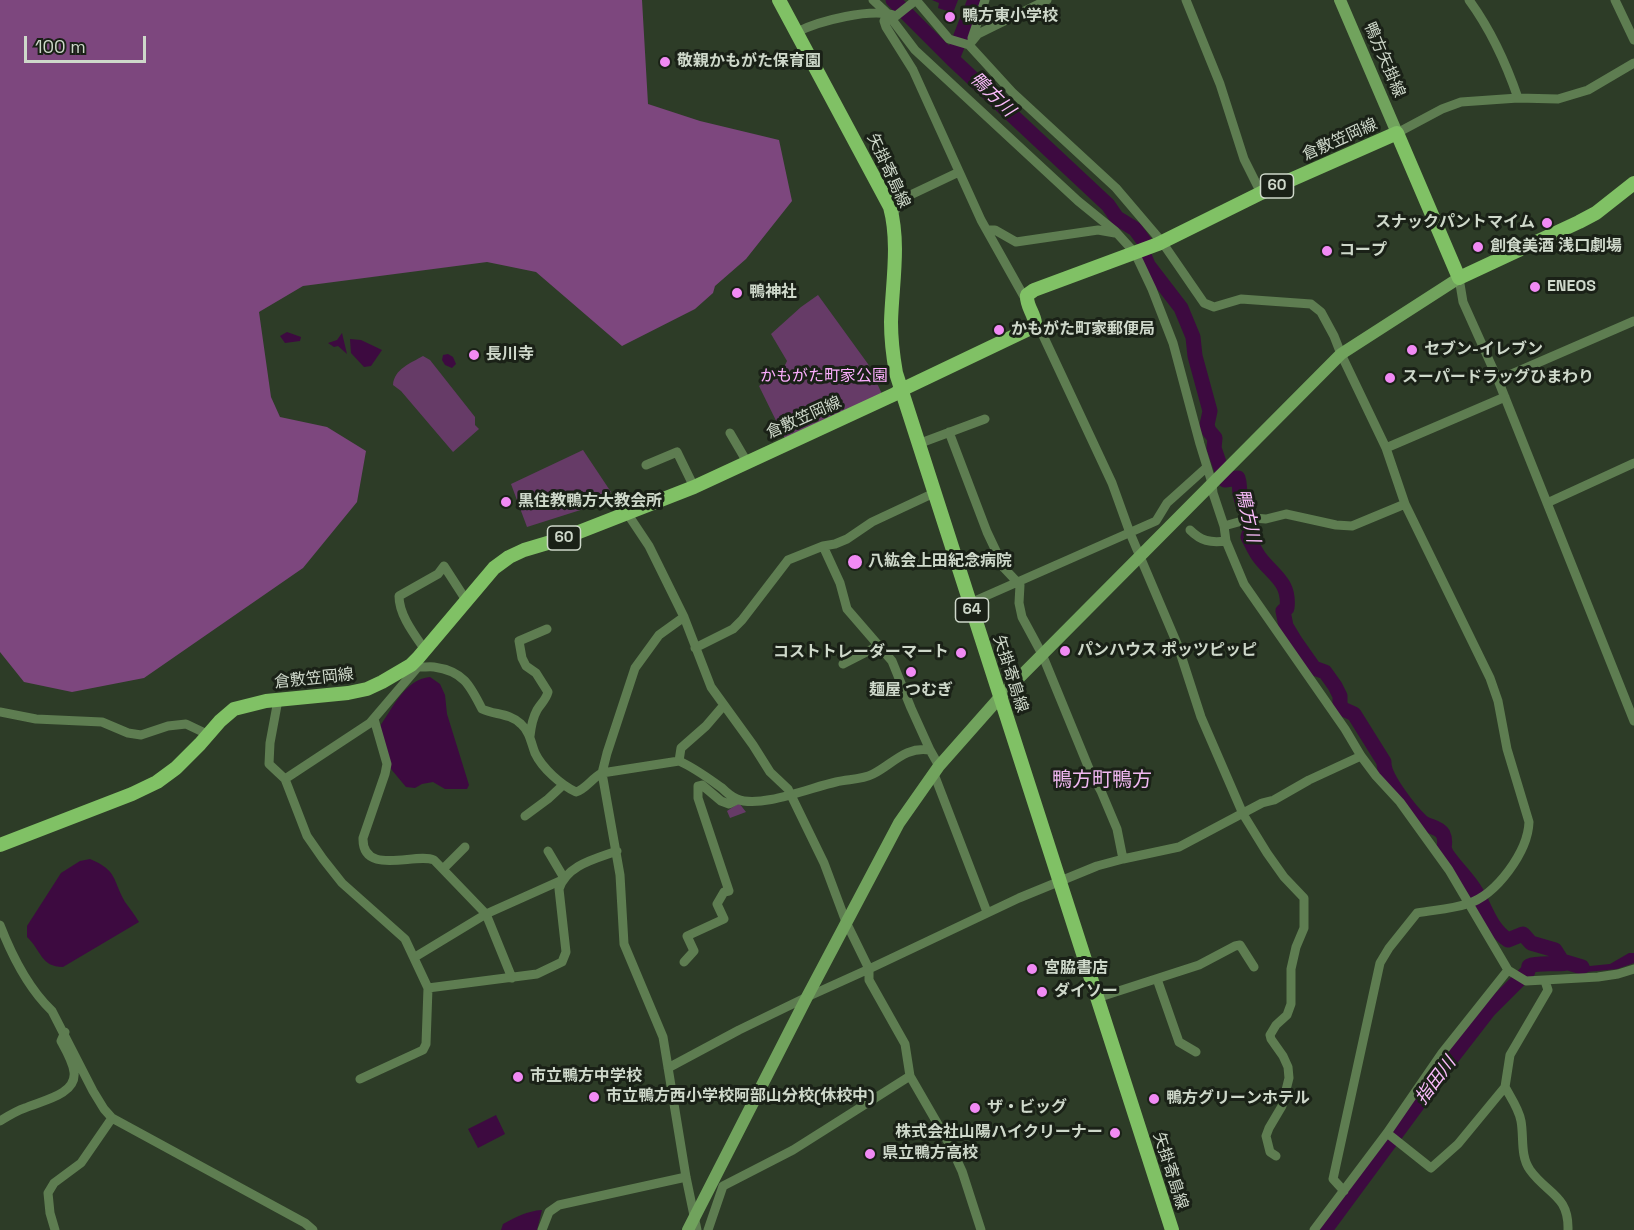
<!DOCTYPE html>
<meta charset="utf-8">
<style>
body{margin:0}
#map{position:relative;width:1634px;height:1230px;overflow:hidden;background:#2d3c27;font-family:"Space Grotesk",sans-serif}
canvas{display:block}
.scale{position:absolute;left:24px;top:36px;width:122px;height:27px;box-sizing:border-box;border:3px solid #ced8ca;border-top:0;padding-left:8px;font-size:18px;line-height:21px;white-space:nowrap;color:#ced8ca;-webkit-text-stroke:4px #1a2117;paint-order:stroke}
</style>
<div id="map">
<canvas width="1634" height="1230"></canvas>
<div class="scale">100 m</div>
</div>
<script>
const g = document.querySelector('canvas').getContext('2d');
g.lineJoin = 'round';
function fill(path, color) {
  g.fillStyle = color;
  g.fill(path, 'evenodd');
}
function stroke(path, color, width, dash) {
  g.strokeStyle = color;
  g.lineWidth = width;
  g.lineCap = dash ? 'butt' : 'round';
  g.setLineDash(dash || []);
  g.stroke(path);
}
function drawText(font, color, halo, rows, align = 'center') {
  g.font = font + ' "Space Grotesk","Noto Sans JP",sans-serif';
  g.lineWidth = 6;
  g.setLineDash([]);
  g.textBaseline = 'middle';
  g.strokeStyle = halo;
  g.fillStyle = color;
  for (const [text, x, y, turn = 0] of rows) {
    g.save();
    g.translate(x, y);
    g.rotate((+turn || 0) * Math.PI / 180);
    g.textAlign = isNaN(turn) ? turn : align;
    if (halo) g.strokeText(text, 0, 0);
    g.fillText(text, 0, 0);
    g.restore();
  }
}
fill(new Path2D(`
 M 818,295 L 868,364 L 882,394 L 786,441 L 759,386 L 784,367 L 787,361 L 771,334 L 801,307 Z
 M 423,356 L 430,360 L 475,417 L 475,425 L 479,429 L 453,452 L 401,391 L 393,385 C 394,369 411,363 423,356 Z
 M 583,450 L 611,492 L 588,502 L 590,507 L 527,527 L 511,484 Z
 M 739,803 L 746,812 L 730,818 L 727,811 Z`), '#663b67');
fill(new Path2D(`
 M 0,0 L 642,0 L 648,104 L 700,121 L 779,140 L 792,201 L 746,259 L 715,286 L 713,293 L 695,309 L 622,346 L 536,272 L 487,262 L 303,286 L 259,312 L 271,397 L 280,417 L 327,427 L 366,451 L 357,502 L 303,568 L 144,678 L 72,692 L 24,682 L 0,652 Z`), '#7d477e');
fill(new Path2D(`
 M 932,0 L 958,0 L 953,13 L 938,8 L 939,3 Z
 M 287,332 L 301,337 L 300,341 L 285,343 L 280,336 Z
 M 342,333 L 347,354 L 338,346 L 334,347 L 328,343 L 337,340 Z
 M 350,339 L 361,340 L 382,350 L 371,366 L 364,367 L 351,353 Z
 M 448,354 L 453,357 L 456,364 L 452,368 L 445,365 L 442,360 L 443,355 Z
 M 430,677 L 440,684 L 445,695 L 447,714 L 469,785 L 467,789 L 445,789 L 433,782 L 422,784 L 415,788 L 406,787 L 391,769 L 380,726 C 393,708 405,679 430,677 Z
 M 90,859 C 118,871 112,879 125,902 C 130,909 135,915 139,922 L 63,967 C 41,967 41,950 27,937 L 27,926 L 61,873 L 80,861 Z
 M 1629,953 L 1634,953 L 1634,963 L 1617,969 L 1586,972 L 1562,965 L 1563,958 L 1590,966 L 1610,964 Z
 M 496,1115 L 505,1134 L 478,1148 L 468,1129 Z
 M 542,1210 L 537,1230 L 501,1230 L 503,1224 C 516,1217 527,1211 542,1210 Z`), '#3d0a40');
stroke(new Path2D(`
 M 893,0 L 952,59 L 1108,205 L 1117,218 L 1135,229 L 1146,244 L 1143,253 L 1148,265 L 1181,308 L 1193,337 L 1195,356 L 1210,411 L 1207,425 L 1209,431 L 1215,438 L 1214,448 L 1225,480 L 1238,478 C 1240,484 1239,487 1240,493 C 1242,510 1255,519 1248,537 C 1252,544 1255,552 1260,558 C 1273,575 1290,582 1287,608 L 1283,611 L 1286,626 L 1295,641 L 1314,668 L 1325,672 L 1335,686 L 1340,696 L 1340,705 L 1343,709 L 1354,714 L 1384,762 C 1383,777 1411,812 1422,822 C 1428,827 1438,826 1443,834 C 1445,838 1445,843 1444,848 L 1446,853 C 1455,867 1468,878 1476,892 C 1486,909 1490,928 1508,940 L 1523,934 L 1531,943 L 1555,950 L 1562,961 L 1582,967
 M 952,59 L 975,0
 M 1325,1230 L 1451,1059 L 1489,1010 L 1528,971 L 1529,966 C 1538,962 1554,965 1566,963`), '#3d0a40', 15);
stroke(new Path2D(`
 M 873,0 L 887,13 L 915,50 L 1078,201 L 1115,231 L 1135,253 L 1152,289 L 1173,343 L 1200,444 L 1212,483 L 1213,493 L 1224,526 L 1226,541 L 1244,584 L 1345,729 L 1361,756 L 1376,776 L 1400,802 L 1449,870 L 1508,970 L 1526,981 L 1598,977 L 1618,974 L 1634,969
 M 1186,0 L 1220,84 L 1244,159 L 1261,193
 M 1469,0 C 1491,30 1506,63 1518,98
 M 1615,0 L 1634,40
 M 887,13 L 884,21 L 886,27 L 913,70 L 981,220 L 1027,302
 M 797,32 C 819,21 872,7 896,16 L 916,0 L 949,39 L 969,45 L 1012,92 L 1116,188 L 1162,242 L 1204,303 L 1214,307 L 1241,299 L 1311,304 L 1321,312 L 1334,336 L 1341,354 L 1386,448 L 1405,504 L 1490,678 L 1498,701 L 1507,749 L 1529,822 C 1528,851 1497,895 1467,904 C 1451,909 1433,910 1417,913 L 1389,948 L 1380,963 L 1333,1179 L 1344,1191
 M 972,38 L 985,0
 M 969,45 L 978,34 L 1047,0
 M 1397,133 L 1442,109 L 1461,102 L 1518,98 L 1558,99 L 1588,90 L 1634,63
 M 892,216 L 902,199 L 959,172
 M 987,230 L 995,230 L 1016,242 L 1098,230 L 1115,233
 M 1459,278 L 1463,302 L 1498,380 L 1634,721
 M 1035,323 L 1040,329 L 1112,483 L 1130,533 L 1178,646 L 1201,717 L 1243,814 L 1267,853 L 1284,877 L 1304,898 L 1304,928 L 1296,947 L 1291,969 L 1291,1004 L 1287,1015 L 1276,1025 L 1270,1035 L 1271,1039 L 1283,1056 L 1288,1067 L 1289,1078 L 1282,1106 L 1269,1128 L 1266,1136 L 1270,1152 L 1276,1156
 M 1498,380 L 1634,321
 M 949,432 L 987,532 L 1004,568 L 1020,585 L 1019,603 L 1022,617 L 1042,654 L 1090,771 L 1101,791 L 1117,829 L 1123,859
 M 730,433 L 747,462
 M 918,444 L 985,419
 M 1386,448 L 1505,397
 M 646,465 L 677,452 L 694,487
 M 1547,503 L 1634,463
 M 627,513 L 649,546 L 684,617 L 711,687 L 753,745 L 770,772 L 788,789 L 824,863 L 846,922 L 869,969 L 869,980 L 905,1044 L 910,1076 L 951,1147 L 962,1171 L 981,1230
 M 1224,526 L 1253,518 L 1266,519 L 1286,514 L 1336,525 L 1352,526 L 1405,504
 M 1190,530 C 1201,541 1210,543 1226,541
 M 823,546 L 840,583 L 847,609 L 892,661 L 911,708 L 930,750
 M 970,603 L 1156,521 L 1167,503 L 1207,467
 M 684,617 L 659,635 L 635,668 L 607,753 L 602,773 L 620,875 L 624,944 L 663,1037 L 686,1177 L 697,1230
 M 695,648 L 733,629 L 742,620 L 788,560 L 823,546 L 835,544 L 847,539 L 872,522 L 934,493
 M 425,650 C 414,634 399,615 399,596 L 438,574 L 444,566 L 466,600
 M 843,664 L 880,645
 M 411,665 C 419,669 426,666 434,667 C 463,671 470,685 482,709 C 495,715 510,713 521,724 C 530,732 531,743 535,753 C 542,768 561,785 576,792 C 586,789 592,778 602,773 L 679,761 C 695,768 708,778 722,788 C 726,792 732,797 737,799 C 760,809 812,787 836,782 C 849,779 861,780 873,774 C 893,764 905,746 930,750 L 939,766
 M 278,700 L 270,743 L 269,764 L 285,779 L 307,836 L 323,859 L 342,883 L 405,939 L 428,988 L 537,974 L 562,962 L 566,952 L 559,889 C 567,865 595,859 617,851
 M 0,712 L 36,719 L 102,722 L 128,733 L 141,735 L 168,726 L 186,724 L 207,734
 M 374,719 L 387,764 L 385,774 L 363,838 C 362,877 416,852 434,860 L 486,914 L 512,978
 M 530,736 C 531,727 532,719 537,710 C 541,703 546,700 548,692 L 536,673 L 526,666 L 522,658 L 519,641 L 547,629
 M 679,761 L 681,748 L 706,726 L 724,705
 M 934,774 L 987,912
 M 285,779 L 370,723 L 417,668
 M 525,816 L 548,799 L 563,785
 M 548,851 L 564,878
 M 443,869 L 465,847
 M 0,925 C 12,956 28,988 52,1011 L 93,1091 L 104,1109 L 112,1118 L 305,1223 L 313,1230
 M 415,957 L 486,914 L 562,880
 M 684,962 L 694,951 L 687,936 L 724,919 L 717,904 L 724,892 L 729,891 L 698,798 L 698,786 L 702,785 L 721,801 L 729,804 L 737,800
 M 1157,979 L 1179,1042 L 1196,1052
 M 1097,998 L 1199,965 L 1235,946 L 1240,945 L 1254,967
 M 668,1068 L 739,1030 L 807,997 L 869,969 L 1019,898 L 1097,866 L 1123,859 L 1179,847 L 1262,803 L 1274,800 L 1309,780 L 1361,756
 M 360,1079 L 423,1050 L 426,1044 L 428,988
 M 1505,1087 C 1511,1098 1519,1109 1521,1121 C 1524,1137 1520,1156 1530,1170 C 1547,1194 1569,1195 1568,1230
 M 0,1121 C 8,1116 16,1111 25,1108 C 40,1101 77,1095 74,1072 C 73,1062 66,1050 61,1041 L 65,1032
 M 1387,1133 L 1431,1168 L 1458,1144 L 1505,1087 L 1510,1055 L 1548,990 L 1545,981
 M 55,1230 L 50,1213 L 48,1193 L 54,1183 L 81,1163 L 112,1118
 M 542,1230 L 549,1212 L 559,1205 L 686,1177
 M 708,1230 L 723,1186 L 793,1150 L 910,1076
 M 1314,1230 L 1387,1133 L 1442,1053 L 1508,970`), '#5e7d51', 9);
stroke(new Path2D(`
 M 1340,0 L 1397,133
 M 688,1230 L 807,997 L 899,823 L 939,766 L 1000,697 L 1341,354 L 1459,278`), '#71a35d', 12);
stroke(new Path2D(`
 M 779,0 L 890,207 C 900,244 892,285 891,322 C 891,340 893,356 896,373 L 1172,1230
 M 0,845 L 132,794 L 157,782 L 176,768 L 200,744 L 220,721 L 234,709 L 266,701 L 348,693 L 367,689 L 382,682 L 411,665 L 418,658 L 494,568 L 509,557 L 524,550 L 561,539 L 694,487 L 895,394 L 901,390 L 1031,328 L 1035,323 C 1034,313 1026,306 1027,295 L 1034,290 L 1158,244 L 1261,193 L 1397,133 L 1459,278 L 1579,222 L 1596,213 L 1634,183`), '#80c165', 14);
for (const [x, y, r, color] of [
 [950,17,6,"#f18af4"],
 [665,62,6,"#f18af4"],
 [1547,223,6,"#f18af4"],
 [1478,247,6,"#f18af4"],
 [1327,251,6,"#f18af4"],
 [1535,287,6,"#f18af4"],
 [737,293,6,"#f18af4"],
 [999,330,6,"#f18af4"],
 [1412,350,6,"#f18af4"],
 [474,355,6,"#f18af4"],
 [1390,378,6,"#f18af4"],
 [506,502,6,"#f18af4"],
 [855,562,8,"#f18af4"],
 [1065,651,6,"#f18af4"],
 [961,653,6,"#f18af4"],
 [911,672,6,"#f18af4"],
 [1032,969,6,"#f18af4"],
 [1042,992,6,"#f18af4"],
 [518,1077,6,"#f18af4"],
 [594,1097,6,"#f18af4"],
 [1154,1099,6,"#f18af4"],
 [975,1108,6,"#f18af4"],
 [1115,1133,6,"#f18af4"],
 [870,1154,6,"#f18af4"]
]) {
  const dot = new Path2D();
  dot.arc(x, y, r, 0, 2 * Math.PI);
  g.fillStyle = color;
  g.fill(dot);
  stroke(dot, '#1a2117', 2);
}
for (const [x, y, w] of [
 [1277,186,33],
 [564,538,33],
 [972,610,33]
]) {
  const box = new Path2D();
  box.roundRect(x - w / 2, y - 12, w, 24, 4.5);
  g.fillStyle = '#1a2117';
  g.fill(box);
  stroke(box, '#ced8ca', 1.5);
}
drawText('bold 15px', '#ced8ca', null, [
 ["60",1277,186],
 ["60",564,538],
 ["64",972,610]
]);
drawText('bold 16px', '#ced8ca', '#1a2117', [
 ["鴨方東小学校",962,17],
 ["敬親かもがた保育園",677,62],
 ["スナックパントマイム",1535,223,"right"],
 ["創食美酒 浅口劇場",1490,247],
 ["コープ",1339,251],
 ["ENEOS",1547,287],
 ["鴨神社",749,293],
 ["かもがた町家郵便局",1011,330],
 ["セブン-イレブン",1424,350],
 ["長川寺",486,355],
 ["スーパードラッグひまわり",1402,378],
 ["黒住教鴨方大教会所",518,502],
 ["八紘会上田紀念病院",868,562],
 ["パンハウス ポッツピッピ",1077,651],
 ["コストトレーダーマート",949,653,"right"],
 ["麺屋 つむぎ",911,691,"center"],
 ["宮脇書店",1044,969],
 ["ダイソー",1054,992],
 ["市立鴨方中学校",530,1077],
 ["市立鴨方西小学校阿部山分校(休校中)",606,1097],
 ["鴨方グリーンホテル",1166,1099],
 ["ザ・ビッグ",987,1108],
 ["株式会社山陽ハイクリーナー",1103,1133,"right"],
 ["県立鴨方高校",882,1154]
], 'left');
drawText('16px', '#ced8ca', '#1a2117', [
 ["鴨方矢掛線",1384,60,67],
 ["倉敷笠岡線",1340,140,-24],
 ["矢掛寄島線",888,171,65],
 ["倉敷笠岡線",804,418,-24],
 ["矢掛寄島線",1010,674,72],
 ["倉敷笠岡線",314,679,-6],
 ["矢掛寄島線",1170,1171,72]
]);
drawText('16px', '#fbaefd', '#1a2117', [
 ["かもがた町家公園",824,377]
]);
drawText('italic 18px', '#fabbfb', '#1a2117', [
 ["鴨方川",992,95,44],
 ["鴨方川",1247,516,77],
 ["指田川",1436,1081,-53]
]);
drawText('20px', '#f0b7f1', '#1a2117', [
 ["鴨方町鴨方",1102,781]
]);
</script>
